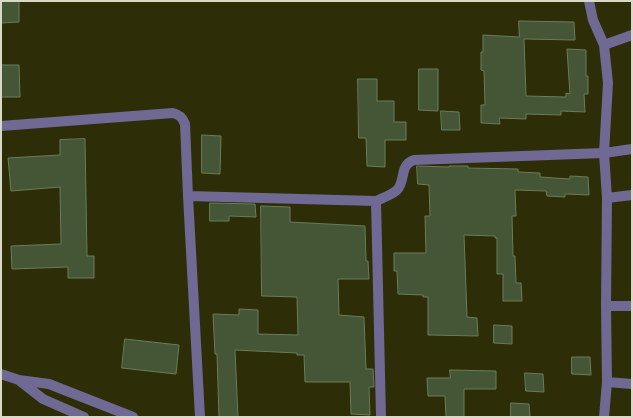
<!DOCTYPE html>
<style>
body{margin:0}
#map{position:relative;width:633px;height:418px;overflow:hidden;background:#2d2e08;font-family:Inter,sans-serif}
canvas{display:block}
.frame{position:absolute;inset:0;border:2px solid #d9dac6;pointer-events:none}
</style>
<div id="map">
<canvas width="633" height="418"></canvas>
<div class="frame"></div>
</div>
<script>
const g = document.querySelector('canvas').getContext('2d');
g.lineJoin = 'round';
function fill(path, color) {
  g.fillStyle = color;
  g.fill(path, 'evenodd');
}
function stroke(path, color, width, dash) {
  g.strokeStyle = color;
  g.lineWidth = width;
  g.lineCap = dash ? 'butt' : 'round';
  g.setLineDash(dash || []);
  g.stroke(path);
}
const building = new Path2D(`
 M 1,1 L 19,1 L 19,22 L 1,23 Z
 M 519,21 L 574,22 L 575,40 L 524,39 L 526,96 L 566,97 L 566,93 L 570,94 L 567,49 L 586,50 L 586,76 L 588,76 L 588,94 L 584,94 L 585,112 L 561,111 L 561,115 L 526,114 L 526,119 L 499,118 L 500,124 L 481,123 L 481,105 L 485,105 L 484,71 L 481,70 L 481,52 L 483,52 L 483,35 L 519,37 Z
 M 1,65 L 19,65 L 20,97 L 1,97 Z
 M 419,69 L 438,69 L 438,111 L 419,110 Z
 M 358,79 L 377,79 L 377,101 L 394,101 L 394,122 L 406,122 L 406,140 L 385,140 L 385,167 L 367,166 L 366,138 L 359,138 Z
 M 441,111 L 459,112 L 460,130 L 442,130 Z
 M 202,135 L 221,136 L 220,174 L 202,173 Z
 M 85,139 L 87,256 L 94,256 L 94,278 L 68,278 L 68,267 L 12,269 L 11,246 L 61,244 L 60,187 L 11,191 L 8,158 L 60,155 L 60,140 Z
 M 417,166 L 449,167 L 449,166 L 468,166 L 468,168 L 518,169 L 518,172 L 540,173 L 540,177 L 570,179 L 570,176 L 588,177 L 589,195 L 565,194 L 565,197 L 547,196 L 546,191 L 515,190 L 516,216 L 512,216 L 513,256 L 515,256 L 516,283 L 521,283 L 522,301 L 503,301 L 503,274 L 497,274 L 497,238 L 495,238 L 495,236 L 464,235 L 467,317 L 477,318 L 478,336 L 428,335 L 428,297 L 423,297 L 423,295 L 398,294 L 397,271 L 394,271 L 394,253 L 426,253 L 425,216 L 430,216 L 429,185 L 418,184 Z
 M 210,203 L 255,204 L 256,217 L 229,216 L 229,221 L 210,221 Z
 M 261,206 L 290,207 L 290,222 L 365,226 L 366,261 L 368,261 L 369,279 L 338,279 L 339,315 L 364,317 L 366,369 L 373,369 L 374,387 L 369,387 L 370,415 L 351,414 L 350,382 L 305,382 L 304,355 L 297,355 L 297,353 L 235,350 L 238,417 L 219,417 L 217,354 L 215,354 L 213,314 L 239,315 L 239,309 L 258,310 L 258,334 L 298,335 L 297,297 L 262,296 Z
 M 494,325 L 512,326 L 512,344 L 494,343 Z
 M 125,339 L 179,345 L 176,374 L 122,368 Z
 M 572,357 L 590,357 L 591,375 L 572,374 Z
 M 450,370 L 496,371 L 496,389 L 464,389 L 464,417 L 446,417 L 445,396 L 428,396 L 427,378 L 450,378 Z
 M 525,373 L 543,374 L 544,392 L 526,391 Z
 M 511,403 L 529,404 L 530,417 L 511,417 Z`);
fill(building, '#455636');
stroke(building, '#6a7c5a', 1);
stroke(new Path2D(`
 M 589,1 L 593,20 L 604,45
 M 1,126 L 173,113 C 180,115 182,117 185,124 L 188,196 L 376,201 C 382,198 392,195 397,190 C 406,181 399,165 414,160 L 604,153 L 632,149
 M 188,196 L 200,417
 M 607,198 L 632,195
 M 376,201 L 381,417
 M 606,306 L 632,306
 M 1,374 L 19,380 L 49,384 L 133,417
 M 20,381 L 43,399 L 84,417
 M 607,382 L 632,384
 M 604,417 L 607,382 L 606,306 L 607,198 L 604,153 L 608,83 L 604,45 L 632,35`), '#706993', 10);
</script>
